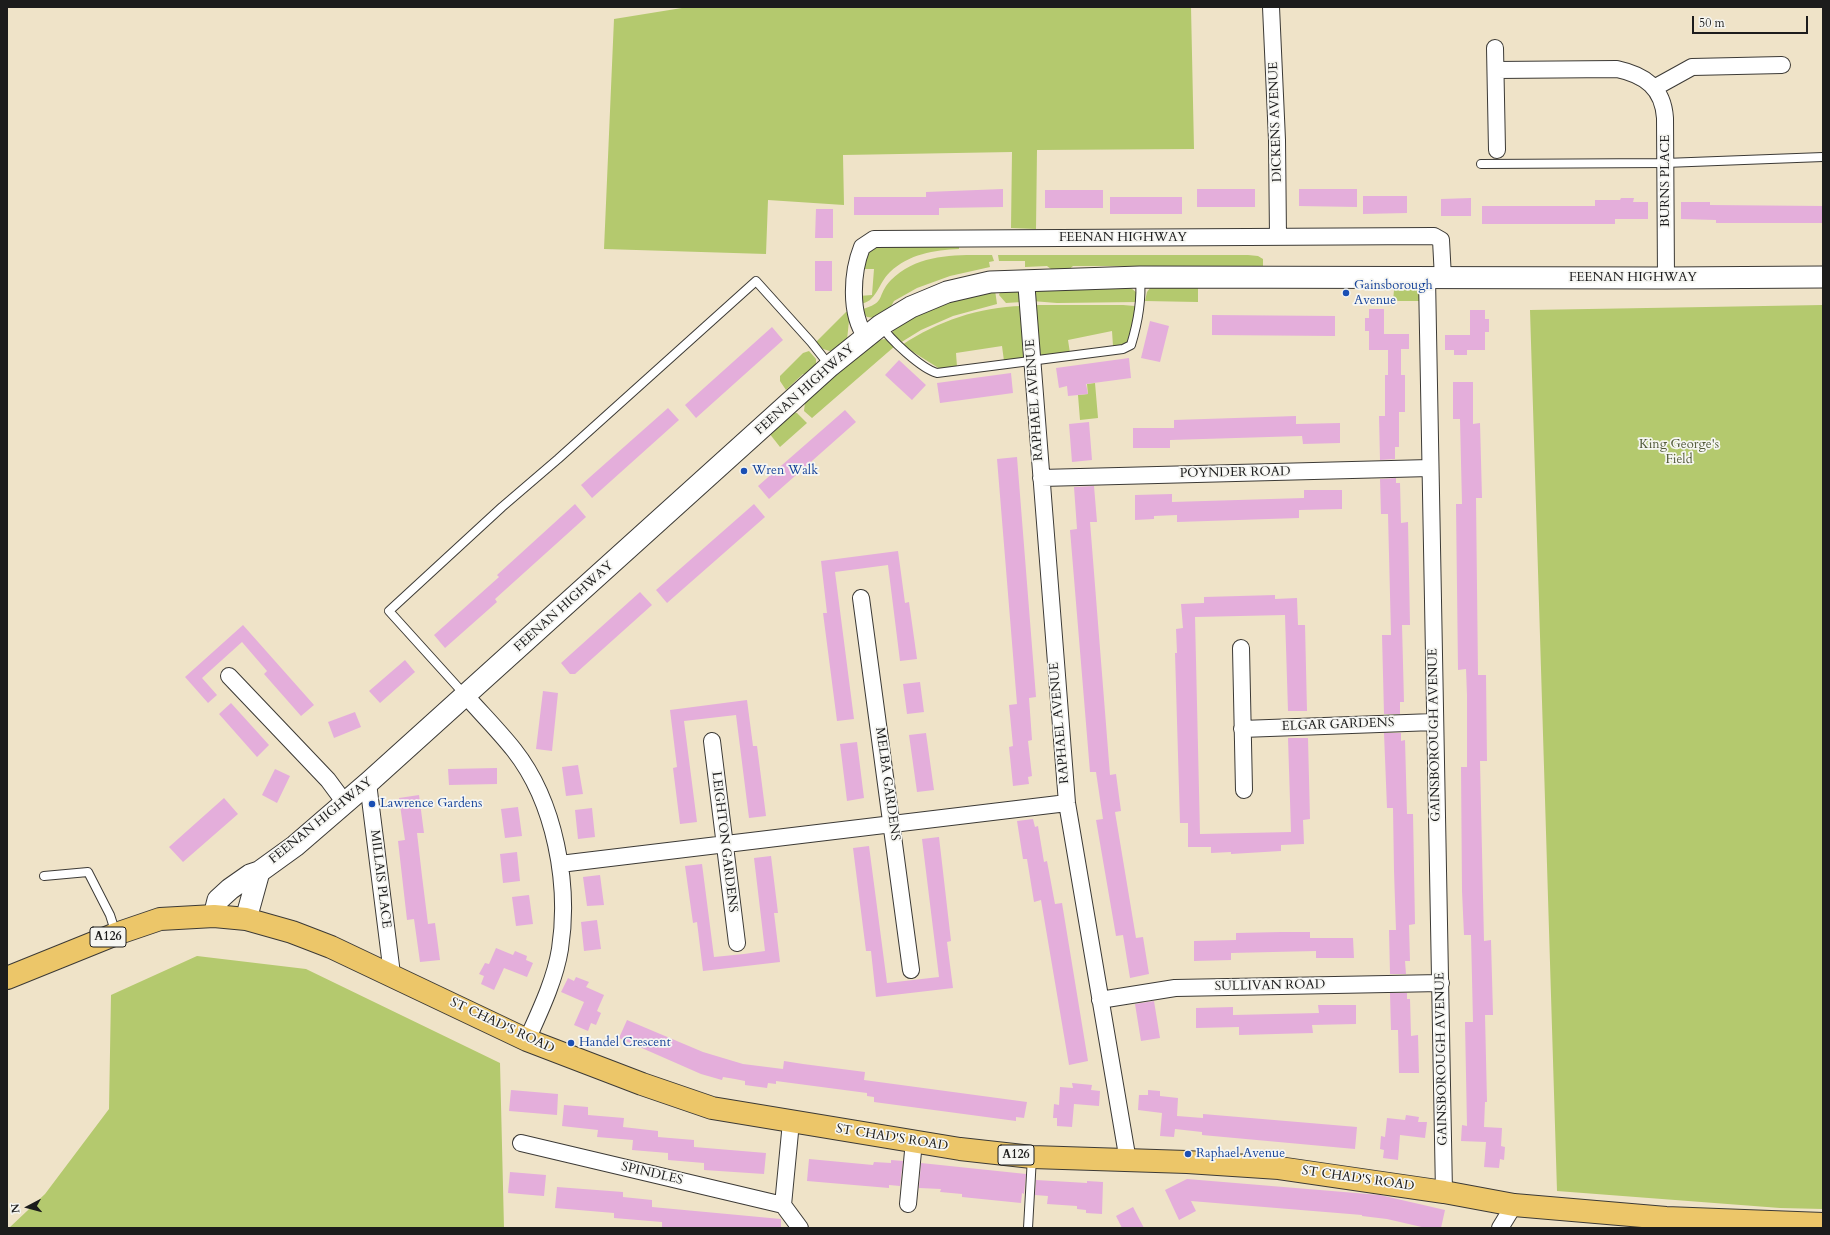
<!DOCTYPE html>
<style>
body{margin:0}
#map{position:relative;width:1830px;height:1235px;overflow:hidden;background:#efe3c8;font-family:Cardo,serif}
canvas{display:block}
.frame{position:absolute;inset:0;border:8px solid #1c1c1c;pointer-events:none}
.north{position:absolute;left:8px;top:1187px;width:40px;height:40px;-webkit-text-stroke:3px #f6f6f2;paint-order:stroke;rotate:264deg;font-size:11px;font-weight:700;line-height:16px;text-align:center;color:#1c1c1c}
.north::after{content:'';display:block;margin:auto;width:14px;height:18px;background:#1c1c1c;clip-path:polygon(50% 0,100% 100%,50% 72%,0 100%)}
.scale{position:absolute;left:1692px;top:16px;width:116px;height:18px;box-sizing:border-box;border:2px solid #1c1c1c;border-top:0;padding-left:5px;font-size:12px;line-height:14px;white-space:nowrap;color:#1c1c1c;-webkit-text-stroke:3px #f6f6f2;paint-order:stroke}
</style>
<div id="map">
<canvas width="1830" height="1235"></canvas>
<div class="frame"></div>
<div class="north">N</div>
<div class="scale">50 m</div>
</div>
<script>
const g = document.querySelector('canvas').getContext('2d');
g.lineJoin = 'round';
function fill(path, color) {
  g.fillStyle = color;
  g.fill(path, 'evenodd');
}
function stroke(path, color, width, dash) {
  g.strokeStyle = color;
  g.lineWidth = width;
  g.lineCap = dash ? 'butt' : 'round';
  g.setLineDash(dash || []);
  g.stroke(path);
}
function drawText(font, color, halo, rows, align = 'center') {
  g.font = font + ' Cardo,serif';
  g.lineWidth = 3.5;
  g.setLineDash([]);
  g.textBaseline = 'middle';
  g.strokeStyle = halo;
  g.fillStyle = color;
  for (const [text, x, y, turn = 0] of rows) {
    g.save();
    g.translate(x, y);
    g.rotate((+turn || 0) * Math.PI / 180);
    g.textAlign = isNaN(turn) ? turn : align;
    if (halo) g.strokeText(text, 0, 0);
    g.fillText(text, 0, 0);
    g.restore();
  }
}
fill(new Path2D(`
 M 688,7 L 1191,7 L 1194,149 L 1037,150 L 1036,229 L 1011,228 L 1012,152 L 843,155 L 844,205 L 768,200 L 766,254 L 604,249 L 614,19 Z
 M 959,244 L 959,249 C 934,250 909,254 890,272 C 878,283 877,303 859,304 L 859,296 L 872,295 L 874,269 L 862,269 L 869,251 L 875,247 Z
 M 992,255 L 994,261 L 989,262 L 990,267 L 950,276 L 917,288 L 894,301 L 889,310 L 875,318 L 867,317 L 860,310 C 888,302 875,297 891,280 C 918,253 957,255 992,255 Z
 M 998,255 L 1248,255 L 1258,256 L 1263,259 L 1263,266 L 1073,266 L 1066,272 L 1055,272 L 1047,266 L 1025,267 L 1025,261 L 999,261 Z
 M 1397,286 L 1417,288 L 1420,291 L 1420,301 L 1393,301 L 1394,290 Z
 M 1198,287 L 1198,302 L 1145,301 L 1147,292 L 1150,288 Z
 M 1131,288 L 1137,293 L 1137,302 L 1057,303 L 1032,301 L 1033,293 L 1037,289 Z
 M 1001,289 L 1018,292 L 1021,295 L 1022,302 L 1006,303 L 999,295 Z
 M 995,290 L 997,304 L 953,316 L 921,330 L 900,343 L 893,334 L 893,329 L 936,304 Z
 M 1033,305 L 1123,305 L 1135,306 L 1137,308 L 1127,342 L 1124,345 L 1113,346 L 1112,331 L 1068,340 L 1070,353 L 1041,356 Z
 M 1823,305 L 1823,1209 L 1780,1208 L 1557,1191 L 1530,310 Z
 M 1022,306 L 1025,358 L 1004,361 L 1002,346 L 956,353 L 957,367 L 940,369 L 902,345 C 938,321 979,307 1022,306 Z
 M 850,311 L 847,340 L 833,352 L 823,349 L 816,342 L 846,312 Z
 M 886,339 L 895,346 L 812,418 L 804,411 L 805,402 L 877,340 Z
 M 809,351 L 816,359 L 816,366 L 807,376 L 803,374 L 786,390 L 780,381 L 780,376 L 803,353 Z
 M 1095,383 L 1098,418 L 1080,420 L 1078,395 L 1088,394 L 1087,384 Z
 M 792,412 L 797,413 L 807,423 L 780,447 L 769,433 Z
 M 197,956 L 306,969 L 500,1063 L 504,1228 L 9,1228 L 45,1194 L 109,1109 L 111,995 Z`), '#b4c96e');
fill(new Path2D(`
 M 1003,189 L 1003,207 L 939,208 L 939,215 L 854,215 L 854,197 L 926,197 L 926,192 Z
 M 1197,189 L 1255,189 L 1255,207 L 1197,207 Z
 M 1299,189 L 1357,189 L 1357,207 L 1299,206 Z
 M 1045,190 L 1103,190 L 1103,208 L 1045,208 Z
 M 1363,196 L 1407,196 L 1407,213 L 1363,214 Z
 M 1110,197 L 1182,197 L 1182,214 L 1110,214 Z
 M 1471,198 L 1471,216 L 1441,216 L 1441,199 Z
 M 1621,198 L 1634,198 L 1633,202 L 1648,202 L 1648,219 L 1615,219 L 1615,224 L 1482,224 L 1482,206 L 1595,206 L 1595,200 L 1620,200 Z
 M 1681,202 L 1710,202 L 1710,205 L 1823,206 L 1823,223 L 1716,223 L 1716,220 L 1681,219 Z
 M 816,209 L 833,209 L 833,238 L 815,238 Z
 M 815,261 L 832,261 L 832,291 L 815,291 Z
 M 1369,309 L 1384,309 L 1384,334 L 1409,334 L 1409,349 L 1401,349 L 1401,375 L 1405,375 L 1405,412 L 1399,412 L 1399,447 L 1395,447 L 1395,459 L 1380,460 L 1379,416 L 1385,416 L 1385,375 L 1388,375 L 1388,350 L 1369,350 L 1369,331 L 1365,331 L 1365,318 L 1369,318 Z
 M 1470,310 L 1485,310 L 1485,319 L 1489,319 L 1489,332 L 1485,332 L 1485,350 L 1467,350 L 1467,355 L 1454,355 L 1454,350 L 1445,350 L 1445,335 L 1470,335 Z
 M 1212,315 L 1335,316 L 1335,336 L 1212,335 Z
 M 1150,321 L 1169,326 L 1160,362 L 1141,358 Z
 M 772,327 L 783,340 L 696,418 L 685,405 Z
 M 1129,358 L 1131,378 L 1086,384 L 1088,394 L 1068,396 L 1067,386 L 1059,388 L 1056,368 Z
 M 899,360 L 926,385 L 912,400 L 885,375 Z
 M 1011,373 L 1013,393 L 940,403 L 937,383 Z
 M 1453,382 L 1473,382 L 1473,424 L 1480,423 L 1482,498 L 1476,498 L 1478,675 L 1486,675 L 1487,761 L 1480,761 L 1483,897 L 1484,941 L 1491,940 L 1493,1015 L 1485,1015 L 1487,1102 L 1485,1102 L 1484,1127 L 1502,1128 L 1501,1146 L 1505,1147 L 1504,1160 L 1500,1159 L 1499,1168 L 1484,1167 L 1486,1142 L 1461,1141 L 1462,1125 L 1467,1126 L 1465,1022 L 1473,1022 L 1471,935 L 1464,935 L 1462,891 L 1461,767 L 1467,767 L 1467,695 L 1466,669 L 1458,670 L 1456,504 L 1462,504 L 1461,462 L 1460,419 L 1453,419 Z
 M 668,408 L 679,420 L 592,498 L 581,485 Z
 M 845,410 L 856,422 L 769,499 L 758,486 Z
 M 1296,416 L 1296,424 L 1340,423 L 1340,443 L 1303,444 L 1302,436 L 1170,440 L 1170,448 L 1133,448 L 1133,428 L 1174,428 L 1174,420 Z
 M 1089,422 L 1092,460 L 1072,462 L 1069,424 Z
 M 1017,457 L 1036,697 L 1029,698 L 1032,740 L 1028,741 L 1032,776 L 1028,777 L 1029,784 L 1013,786 L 1009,747 L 1013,746 L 1009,705 L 1017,704 L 997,459 Z
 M 1396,478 L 1396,483 L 1400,483 L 1401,523 L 1408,522 L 1410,625 L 1402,625 L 1404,702 L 1400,702 L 1400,714 L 1384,714 L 1382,635 L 1391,635 L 1388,514 L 1381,514 L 1380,479 Z
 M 1094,486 L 1097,522 L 1090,522 L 1110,775 L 1116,774 L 1121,811 L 1115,812 L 1136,938 L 1143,937 L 1149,974 L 1130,978 L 1123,935 L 1116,936 L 1096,820 L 1103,819 L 1096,772 L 1090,772 L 1070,530 L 1077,529 L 1074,487 Z
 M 1304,490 L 1342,490 L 1342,509 L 1299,510 L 1299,518 L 1177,522 L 1177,515 L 1154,516 L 1154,519 L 1135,520 L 1135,495 L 1172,494 L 1172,502 L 1304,498 Z
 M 575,504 L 586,517 L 495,599 L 497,602 L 445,648 L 434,635 L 499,577 L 497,575 Z
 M 754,504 L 765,517 L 667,603 L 656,590 Z
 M 898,551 L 905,603 L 909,602 L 917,659 L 900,661 L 888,565 L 835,572 L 854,719 L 837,721 L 823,613 L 827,613 L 821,561 Z
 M 640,592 L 652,605 L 575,674 L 570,674 L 561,663 Z
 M 1275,595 L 1275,599 L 1297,598 L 1298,625 L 1305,625 L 1307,711 L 1288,711 L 1285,615 L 1195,617 L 1200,834 L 1291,832 L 1288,738 L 1308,738 L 1310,819 L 1303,820 L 1304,844 L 1281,845 L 1281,851 L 1231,854 L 1231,852 L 1211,853 L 1211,847 L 1188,847 L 1188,823 L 1180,823 L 1175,653 L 1177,653 L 1176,629 L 1183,628 L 1181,604 L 1204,603 L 1204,597 Z
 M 243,625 L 314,705 L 301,716 L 264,674 L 267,671 L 242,642 L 202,678 L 217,695 L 208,703 L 185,677 Z
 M 405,660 L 415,672 L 380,703 L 369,691 Z
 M 920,682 L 924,712 L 907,714 L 903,684 Z
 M 543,691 L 558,693 L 552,751 L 536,749 Z
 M 747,700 L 753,746 L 757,746 L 766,816 L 749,818 L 736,715 L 684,721 L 697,822 L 680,824 L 673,768 L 677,767 L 670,710 Z
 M 231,703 L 269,745 L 257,757 L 219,714 Z
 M 355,712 L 361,727 L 334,738 L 328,722 Z
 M 926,733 L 934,790 L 917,792 L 909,735 Z
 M 1384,733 L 1401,733 L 1401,741 L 1405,740 L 1407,814 L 1413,814 L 1415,924 L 1409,925 L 1410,961 L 1405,961 L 1406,974 L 1390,974 L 1389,930 L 1396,930 L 1394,871 L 1393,808 L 1387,808 Z
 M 857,742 L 864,798 L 847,801 L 840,744 Z
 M 578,765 L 583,794 L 566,796 L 562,767 Z
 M 497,768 L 497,784 L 449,785 L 448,769 Z
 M 275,769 L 290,776 L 277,803 L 262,795 Z
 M 419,795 L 424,833 L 417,833 L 422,876 L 428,924 L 435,923 L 440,960 L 420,962 L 414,919 L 407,920 L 398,841 L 405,840 L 399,798 Z
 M 224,798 L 238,814 L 183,862 L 169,847 Z
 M 518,807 L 522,836 L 505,838 L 501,809 Z
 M 592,808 L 595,837 L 578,839 L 575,810 Z
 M 1033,819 L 1035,827 L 1038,826 L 1044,862 L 1047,861 L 1055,904 L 1062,903 L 1088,1061 L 1069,1065 L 1041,900 L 1034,902 L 1027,859 L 1023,859 L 1017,821 Z
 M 939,837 L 951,941 L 947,942 L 953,988 L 876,997 L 871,951 L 866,951 L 853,848 L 869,846 L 887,983 L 939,977 L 922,839 Z
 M 517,852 L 520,881 L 503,883 L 500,854 Z
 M 771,856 L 778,913 L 774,913 L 780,962 L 703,971 L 697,922 L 693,923 L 685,866 L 702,864 L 714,957 L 744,954 L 765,951 L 754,858 Z
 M 600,875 L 604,905 L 587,906 L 583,877 Z
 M 529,895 L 533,924 L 516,926 L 512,897 Z
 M 597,920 L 601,949 L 584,951 L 581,922 Z
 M 1281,932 L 1310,932 L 1310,938 L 1353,938 L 1354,958 L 1316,958 L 1316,951 L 1273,952 L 1231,953 L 1231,960 L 1194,961 L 1194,941 L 1236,940 L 1236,933 Z
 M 496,948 L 513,955 L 515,951 L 527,956 L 526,960 L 533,963 L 527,977 L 504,968 L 494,990 L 481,984 L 484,976 L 479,974 L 485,963 L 489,964 Z
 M 576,977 L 589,982 L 586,987 L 604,995 L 597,1011 L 601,1013 L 596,1025 L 591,1023 L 588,1031 L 574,1025 L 584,1002 L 561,992 L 568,978 L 574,981 Z
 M 1390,993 L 1407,993 L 1407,999 L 1410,999 L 1411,1036 L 1418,1035 L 1419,1073 L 1399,1073 L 1398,1030 L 1391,1030 Z
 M 1154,1001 L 1160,1038 L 1141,1041 L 1135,1004 Z
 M 1318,1005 L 1356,1005 L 1356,1024 L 1312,1025 L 1313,1033 L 1239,1035 L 1239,1027 L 1196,1028 L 1196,1008 L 1233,1007 L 1233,1015 L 1319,1013 Z
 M 627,1020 L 703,1052 L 743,1064 L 783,1069 L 784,1061 L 803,1064 L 865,1072 L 864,1080 L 1027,1102 L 1024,1118 L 1016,1117 L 1016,1121 L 874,1102 L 874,1097 L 867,1096 L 867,1093 L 776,1081 L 776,1084 L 768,1083 L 767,1088 L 745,1085 L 745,1081 L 735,1079 L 723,1077 L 722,1080 L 701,1074 L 619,1038 Z
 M 1072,1083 L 1092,1085 L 1091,1090 L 1100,1091 L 1099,1106 L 1074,1104 L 1072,1127 L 1057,1126 L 1057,1118 L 1053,1118 L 1054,1104 L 1059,1105 L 1060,1087 L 1073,1088 Z
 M 511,1090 L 558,1094 L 557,1115 L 509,1111 Z
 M 1148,1090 L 1160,1091 L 1160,1096 L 1178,1098 L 1177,1116 L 1203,1118 L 1203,1114 L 1357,1127 L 1355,1149 L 1202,1135 L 1202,1132 L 1175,1129 L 1174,1137 L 1160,1136 L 1162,1113 L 1138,1110 L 1139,1095 L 1148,1095 Z
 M 564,1105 L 588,1107 L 588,1115 L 624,1118 L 623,1127 L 658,1131 L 658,1137 L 694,1140 L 694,1147 L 766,1153 L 764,1174 L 704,1170 L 704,1163 L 668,1160 L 668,1153 L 632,1150 L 633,1140 L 597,1137 L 598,1130 L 562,1126 Z
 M 1406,1115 L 1419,1117 L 1418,1122 L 1427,1122 L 1425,1138 L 1400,1135 L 1398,1160 L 1383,1158 L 1384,1150 L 1380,1149 L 1381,1136 L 1385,1137 L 1387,1118 L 1405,1120 Z
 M 809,1159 L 873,1165 L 874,1162 L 891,1163 L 891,1160 L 903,1161 L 900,1186 L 889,1185 L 889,1188 L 807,1181 Z
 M 921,1163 L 1026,1174 L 1024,1194 L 1022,1193 L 1021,1203 L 962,1197 L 962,1194 L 940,1192 L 941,1189 L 919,1188 Z
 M 510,1172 L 546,1175 L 544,1196 L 508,1193 Z
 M 1187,1179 L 1380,1195 L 1445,1210 L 1441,1228 L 1426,1228 L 1387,1219 L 1362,1216 L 1362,1215 L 1191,1201 L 1196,1211 L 1179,1220 L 1165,1190 Z
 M 1036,1180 L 1087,1183 L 1087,1181 L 1103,1182 L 1102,1214 L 1086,1213 L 1086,1210 L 1077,1209 L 1077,1206 L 1047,1204 L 1048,1196 L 1035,1195 Z
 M 557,1187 L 623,1192 L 623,1197 L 652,1200 L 652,1207 L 781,1219 L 781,1228 L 662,1228 L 662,1222 L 614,1218 L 614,1213 L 555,1208 Z
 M 1133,1207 L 1144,1228 L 1122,1228 L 1116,1216 Z`), '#e4aedb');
const service = new Path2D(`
 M 1481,164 L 1665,163 L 1823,157
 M 881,325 C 889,339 922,369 937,373 L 1123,349 L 1131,345 C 1138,322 1142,301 1140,278
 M 465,695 L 389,611 L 502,507 L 558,459 L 756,281 L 811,342 L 830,366
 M 44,876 L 88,872 L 110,915 L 116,934
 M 1028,1228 L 1032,1157`);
const minor = new Path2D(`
 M 1271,7 L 1277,140 L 1278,237
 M 1495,48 L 1497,150
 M 1496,70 L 1617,69 C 1645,75 1663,88 1665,118 L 1666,278
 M 1654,88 L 1692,67 L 1782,65
 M 1427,278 L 1444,1192
 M 1026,280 L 1067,803 L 1128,1161
 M 866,337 C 849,314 852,272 862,247 L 874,239 L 1434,236 L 1441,240 L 1443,278
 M 1041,478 L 1430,468
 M 861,598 L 911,970
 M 1241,648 L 1244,790
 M 229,676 L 328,780 L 345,803
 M 466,696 C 482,714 499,731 514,750 C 555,802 570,884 560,949 C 555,980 540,1011 527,1040
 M 1242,729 L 1434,722
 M 712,741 L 737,943
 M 368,783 L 392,974
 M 560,864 L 1067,803
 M 1100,1000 L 1175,988 L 1441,983
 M 791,1122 L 783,1205 L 800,1228
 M 521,1143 L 783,1205
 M 908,1204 L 914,1141
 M 1500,1228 L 1514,1205`);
const tertiary = new Path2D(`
 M 214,916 L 218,900 L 230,889 L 250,875 L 259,872 L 295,846 L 368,783 L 830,366 L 881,325 L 911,307 L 947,292 L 990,282 L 1140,277 L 1666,278 L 1823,277
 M 246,919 L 259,872`);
const primary = new Path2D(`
 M 7,978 L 116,934 L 160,919 L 214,916 L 246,919 L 292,932 L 331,947 L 527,1040 L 642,1084 L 712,1108 L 960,1149 L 1032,1157 L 1187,1162 L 1279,1168 L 1444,1192 L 1514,1205 L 1666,1218 L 1823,1224`);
stroke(service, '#3c3a36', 10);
stroke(minor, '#3c3a36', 18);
stroke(tertiary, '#3c3a36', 23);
stroke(primary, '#3c3a36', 24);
stroke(service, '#fff', 8);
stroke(minor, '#fff', 16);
stroke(tertiary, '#fff', 21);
stroke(primary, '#ecc669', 22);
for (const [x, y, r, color] of [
 [1346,293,4,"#1a4fb4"],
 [744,471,4,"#1a4fb4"],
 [372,804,4,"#1a4fb4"],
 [571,1043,4,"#1a4fb4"],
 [1188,1154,4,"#1a4fb4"]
]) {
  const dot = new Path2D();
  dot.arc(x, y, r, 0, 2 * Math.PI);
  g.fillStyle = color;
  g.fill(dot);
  stroke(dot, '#f6f6f2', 1.5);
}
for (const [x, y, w] of [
 [108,937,36],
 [1016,1155,36]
]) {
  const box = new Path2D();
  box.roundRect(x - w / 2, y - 10, w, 20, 3);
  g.fillStyle = '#f6f6f2';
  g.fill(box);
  stroke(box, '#1c1c1c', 1);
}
drawText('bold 12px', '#1c1c1c', null, [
 ["A126",108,937],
 ["A126",1016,1155]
]);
drawText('13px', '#1c1c1c', '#f6f6f2', [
 ["DICKENS AVENUE",1276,122,-92],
 ["BURNS PLACE",1666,181,-90],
 ["FEENAN HIGHWAY",1123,238],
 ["FEENAN HIGHWAY",1633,278],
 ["FEENAN HIGHWAY",805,390,-42],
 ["RAPHAEL AVENUE",1035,400,-94],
 ["POYNDER ROAD",1235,473,-1],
 ["FEENAN HIGHWAY",564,607,-42],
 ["RAPHAEL AVENUE",1060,723,-95],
 ["ELGAR GARDENS",1338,725,-2],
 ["GAINSBOROUGH AVENUE",1435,735,-91],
 ["MELBA GARDENS",887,784,82],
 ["FEENAN HIGHWAY",321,821,-39],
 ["LEIGHTON GARDENS",724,842,83],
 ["MILLAIS PLACE",380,879,83],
 ["SULLIVAN ROAD",1270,986,-1],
 ["ST CHAD'S ROAD",502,1026,25],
 ["GAINSBOROUGH AVENUE",1442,1059,-91],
 ["ST CHAD'S ROAD",892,1138,9],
 ["SPINDLES",652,1174,13],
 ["ST CHAD'S ROAD",1358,1179,8]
]);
drawText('13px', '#164399', '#f6f6f2', [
 ["Gainsborough",1354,286],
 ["Avenue",1354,301],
 ["Wren Walk",752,471],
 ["Lawrence Gardens",380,804],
 ["Handel Crescent",579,1043],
 ["Raphael Avenue",1196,1154]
], 'left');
drawText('13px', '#515939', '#f6f6f2', [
 ["King George's",1679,445],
 ["Field",1679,460]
]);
</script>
